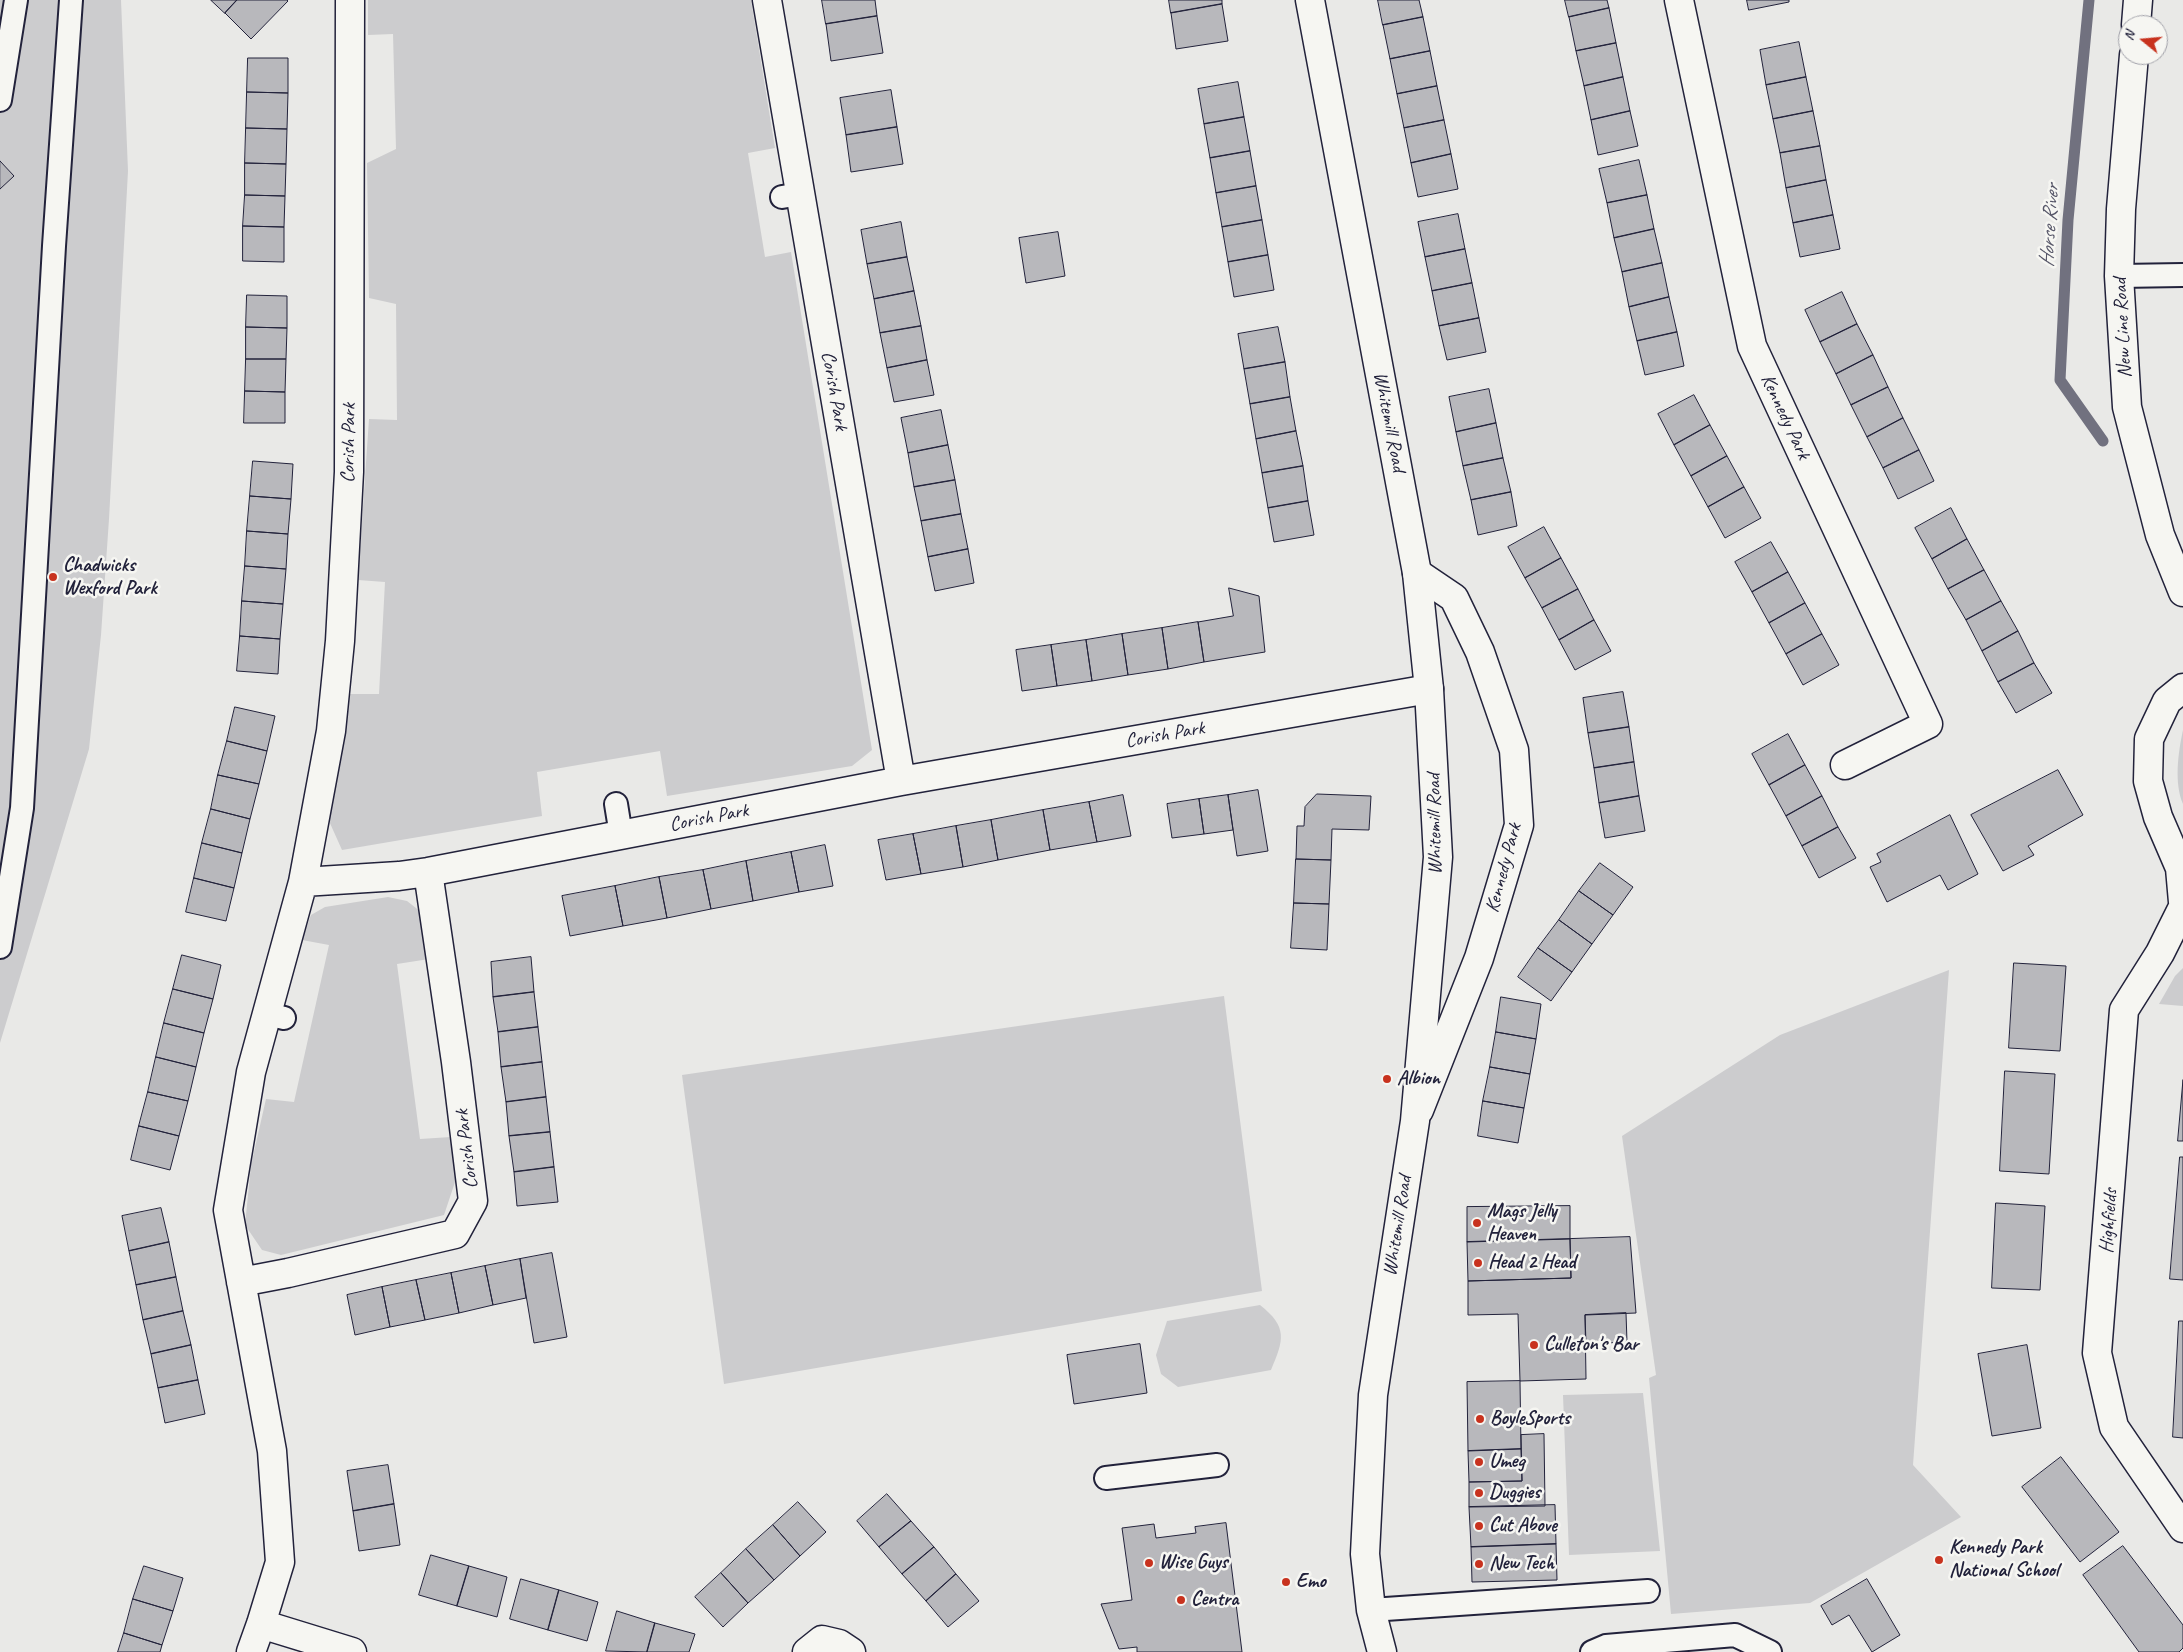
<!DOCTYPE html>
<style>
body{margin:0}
#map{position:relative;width:2183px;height:1652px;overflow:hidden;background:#e9e9e7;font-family:Caveat,sans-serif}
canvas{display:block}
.north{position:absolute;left:2118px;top:15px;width:50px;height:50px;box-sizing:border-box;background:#f6f6f2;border:1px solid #a1a1a9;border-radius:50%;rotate:287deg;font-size:14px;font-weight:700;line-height:20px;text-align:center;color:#22223b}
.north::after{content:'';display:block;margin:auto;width:18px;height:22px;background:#c8321e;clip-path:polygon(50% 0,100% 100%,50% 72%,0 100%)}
</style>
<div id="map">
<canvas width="2183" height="1652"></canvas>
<div class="north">N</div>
</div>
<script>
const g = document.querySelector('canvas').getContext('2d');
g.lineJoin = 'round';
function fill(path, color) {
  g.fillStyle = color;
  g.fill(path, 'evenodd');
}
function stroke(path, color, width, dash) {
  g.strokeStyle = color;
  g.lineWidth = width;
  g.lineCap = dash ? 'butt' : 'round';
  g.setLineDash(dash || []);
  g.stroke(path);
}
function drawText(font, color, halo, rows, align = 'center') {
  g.font = font + ' Caveat,sans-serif';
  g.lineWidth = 5;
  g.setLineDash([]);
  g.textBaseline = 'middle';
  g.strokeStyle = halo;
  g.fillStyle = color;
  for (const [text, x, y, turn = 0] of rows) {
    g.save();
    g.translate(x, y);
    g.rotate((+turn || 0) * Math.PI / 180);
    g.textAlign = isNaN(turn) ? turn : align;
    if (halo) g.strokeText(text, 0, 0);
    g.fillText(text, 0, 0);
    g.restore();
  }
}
fill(new Path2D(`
 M 0,0 L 121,0 L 128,171 L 109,519 L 101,635 L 89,749 L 0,1043 Z
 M 368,0 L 751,0 L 775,148 L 748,153 L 765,257 L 791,252 L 872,750 L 852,766 L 667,796 L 660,751 L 537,772 L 542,816 L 342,850 L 329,821 L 350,694 L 379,694 L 385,582 L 358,580 L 369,419 L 397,420 L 396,304 L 369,298 L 367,163 L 396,149 L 393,34 L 368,35 Z
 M 2183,730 L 2183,804 C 2174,783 2178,753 2183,730 Z
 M 388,897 L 407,901 L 421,912 L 429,959 L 397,964 L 420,1139 L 451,1137 L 457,1176 L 444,1215 L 281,1255 L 262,1250 L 245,1225 L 251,1165 L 266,1099 L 294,1102 L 329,945 L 302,940 L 311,915 L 325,907 Z
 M 2183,968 L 2183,1006 L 2159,1004 L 2175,976 Z
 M 1949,970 L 1913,1465 L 1961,1517 L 1810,1603 L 1671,1614 L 1649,1378 L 1656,1375 L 1622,1136 L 1780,1035 Z
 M 1224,996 L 1262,1291 L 724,1384 L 682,1075 Z
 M 1260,1305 C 1288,1327 1284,1340 1271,1370 L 1178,1387 L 1161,1374 L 1156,1355 L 1167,1321 Z
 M 1643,1393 L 1660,1551 L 1569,1555 L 1563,1395 Z`), '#ccccce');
stroke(new Path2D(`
 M 2089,0 L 2068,220 L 2060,380 L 2103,441`), '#71717f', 11);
const building = new Path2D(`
 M 211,0 L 237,0 L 225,13 Z
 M 237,0 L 287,0 L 288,1 L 251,39 L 225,13 Z
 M 822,0 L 875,0 L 877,16 L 826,24 Z
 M 1169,0 L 1222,0 L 1222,4 L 1171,13 Z
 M 1378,0 L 1419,0 L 1423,17 L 1383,25 Z
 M 1565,0 L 1607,0 L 1609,8 L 1569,17 Z
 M 1747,0 L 1789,0 L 1789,2 L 1749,10 Z
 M 1222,4 L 1228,41 L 1176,49 L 1171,13 Z
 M 1609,8 L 1616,43 L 1576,51 L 1569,17 Z
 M 877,16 L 883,53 L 831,61 L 826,24 Z
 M 1423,17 L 1430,51 L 1390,59 L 1383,25 Z
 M 1799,42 L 1806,77 L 1766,85 L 1760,50 Z
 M 1616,43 L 1623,77 L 1584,86 L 1576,51 Z
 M 1430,51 L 1437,86 L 1397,94 L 1390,59 Z
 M 248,58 L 288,58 L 288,93 L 247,92 Z
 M 1623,77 L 1630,111 L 1591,120 L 1584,86 Z
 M 1806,77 L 1813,111 L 1773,119 L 1766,85 Z
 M 1238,82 L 1244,117 L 1204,124 L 1198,89 Z
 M 1437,86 L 1444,120 L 1404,128 L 1397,94 Z
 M 891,90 L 897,127 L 846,135 L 840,98 Z
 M 247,92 L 288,93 L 287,129 L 246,128 Z
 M 1630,111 L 1638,146 L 1598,155 L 1591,120 Z
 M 1813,111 L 1820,146 L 1780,153 L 1773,119 Z
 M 1244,117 L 1250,151 L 1210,158 L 1204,124 Z
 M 1444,120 L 1451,154 L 1411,163 L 1404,128 Z
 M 897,127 L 903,164 L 851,172 L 846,135 Z
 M 246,128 L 287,129 L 286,164 L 245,163 Z
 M 1820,146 L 1826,180 L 1786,188 L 1780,153 Z
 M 1250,151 L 1256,186 L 1216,193 L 1210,158 Z
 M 1451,154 L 1458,189 L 1418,197 L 1411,163 Z
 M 1639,160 L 1647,195 L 1607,203 L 1599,169 Z
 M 0,161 L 14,176 L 0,189 Z
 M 245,163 L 286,164 L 285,196 L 245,195 Z
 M 1826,180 L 1833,215 L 1793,223 L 1786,188 Z
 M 1256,186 L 1262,220 L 1222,227 L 1216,193 Z
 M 245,195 L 285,196 L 284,227 L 243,226 Z
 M 1647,195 L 1654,229 L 1614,238 L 1607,203 Z
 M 1458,214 L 1465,249 L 1425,257 L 1418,222 Z
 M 1833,215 L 1840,249 L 1800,257 L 1793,223 Z
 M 1262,220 L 1268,255 L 1228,262 L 1222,227 Z
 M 901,222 L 907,257 L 867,264 L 861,230 Z
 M 243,226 L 284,227 L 284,262 L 243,261 Z
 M 1654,229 L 1662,263 L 1622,272 L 1614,238 Z
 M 1058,232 L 1065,276 L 1026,283 L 1019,238 Z
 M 1465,249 L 1472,283 L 1432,291 L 1425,257 Z
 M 1268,255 L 1274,290 L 1234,297 L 1228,262 Z
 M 907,257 L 914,291 L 874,299 L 867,264 Z
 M 1662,263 L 1669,297 L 1629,307 L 1622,272 Z
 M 1472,283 L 1479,318 L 1439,326 L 1432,291 Z
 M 914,291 L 921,326 L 880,333 L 874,299 Z
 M 1842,292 L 1857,324 L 1820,342 L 1805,310 Z
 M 247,295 L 287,296 L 287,328 L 246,327 Z
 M 1669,297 L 1677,332 L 1637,341 L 1629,307 Z
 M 1479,318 L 1486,352 L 1447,360 L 1439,326 Z
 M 1857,324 L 1873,355 L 1836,374 L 1820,342 Z
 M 921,326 L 927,360 L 887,368 L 880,333 Z
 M 246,327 L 287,328 L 286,359 L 246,359 Z
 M 1278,327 L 1285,362 L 1244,369 L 1238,334 Z
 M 1677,332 L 1684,366 L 1645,375 L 1637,341 Z
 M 1873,355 L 1888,387 L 1851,405 L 1836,374 Z
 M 246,359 L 286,359 L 285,392 L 245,391 Z
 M 927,360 L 934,395 L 894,402 L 887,368 Z
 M 1285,362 L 1290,397 L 1250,404 L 1244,369 Z
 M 1888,387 L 1903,418 L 1867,437 L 1851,405 Z
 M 1489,389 L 1496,423 L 1456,432 L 1449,397 Z
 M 245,391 L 285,392 L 285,423 L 244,423 Z
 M 1694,395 L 1710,425 L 1674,445 L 1658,414 Z
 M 1290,397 L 1296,431 L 1256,439 L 1250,404 Z
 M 941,410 L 948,445 L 908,453 L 901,418 Z
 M 1903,418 L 1919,450 L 1883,468 L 1867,437 Z
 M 1496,423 L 1503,458 L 1463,466 L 1456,432 Z
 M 1710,425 L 1727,456 L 1691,476 L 1674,445 Z
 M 1296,431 L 1303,466 L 1262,473 L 1256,439 Z
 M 948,445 L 955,480 L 914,487 L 908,453 Z
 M 1919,450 L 1934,481 L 1898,499 L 1883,468 Z
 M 1727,456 L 1744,487 L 1708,507 L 1691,476 Z
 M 1503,458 L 1511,492 L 1471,500 L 1463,466 Z
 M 253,461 L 293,464 L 291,499 L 250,496 Z
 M 1303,466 L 1308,501 L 1268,508 L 1262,473 Z
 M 955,480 L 961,514 L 921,521 L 914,487 Z
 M 1744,487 L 1761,518 L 1725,538 L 1708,507 Z
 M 1511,492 L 1517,526 L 1478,535 L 1471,500 Z
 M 250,496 L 291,499 L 288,534 L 247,531 Z
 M 1308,501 L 1314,535 L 1274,542 L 1268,508 Z
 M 1951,508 L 1967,539 L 1932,559 L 1915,528 Z
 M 961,514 L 968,549 L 928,557 L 921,521 Z
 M 1544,527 L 1561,558 L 1525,578 L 1508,547 Z
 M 247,531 L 288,534 L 286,569 L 245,566 Z
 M 1967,539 L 1984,570 L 1948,589 L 1932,559 Z
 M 1771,542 L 1788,572 L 1752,592 L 1735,562 Z
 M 968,549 L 974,583 L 935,591 L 928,557 Z
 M 1561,558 L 1578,589 L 1542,608 L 1525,578 Z
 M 245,566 L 286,569 L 283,604 L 242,601 Z
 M 1984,570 L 2001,601 L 1966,620 L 1948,589 Z
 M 1788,572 L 1805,603 L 1769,623 L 1752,592 Z
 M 1229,588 L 1259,596 L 1265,652 L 1204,662 L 1198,622 L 1233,616 Z
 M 1578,589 L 1594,620 L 1559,640 L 1542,608 Z
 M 242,601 L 283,604 L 280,639 L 240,636 Z
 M 2001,601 L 2018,631 L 1982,651 L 1966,620 Z
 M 1805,603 L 1822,634 L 1786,654 L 1769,623 Z
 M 1594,620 L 1611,651 L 1575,670 L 1559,640 Z
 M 1198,622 L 1204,662 L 1168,669 L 1162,628 Z
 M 1162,628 L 1168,669 L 1128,675 L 1122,634 Z
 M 2018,631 L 2034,663 L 1998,682 L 1982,651 Z
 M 1122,634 L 1128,675 L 1092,681 L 1086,640 Z
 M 1822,634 L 1839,665 L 1803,685 L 1786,654 Z
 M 240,636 L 280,639 L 278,674 L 237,671 Z
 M 1086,640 L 1092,681 L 1057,686 L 1051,645 Z
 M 1051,645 L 1057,686 L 1022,691 L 1016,650 Z
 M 2034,663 L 2052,693 L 2016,713 L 1998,682 Z
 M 1623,692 L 1629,727 L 1588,733 L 1583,698 Z
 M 235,707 L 275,716 L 267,751 L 227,741 Z
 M 1629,727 L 1634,762 L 1594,768 L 1588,733 Z
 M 1788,734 L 1805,765 L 1769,785 L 1752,754 Z
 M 227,741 L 267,751 L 259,784 L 218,775 Z
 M 1634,762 L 1639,796 L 1599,803 L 1594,768 Z
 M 1805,765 L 1822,796 L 1786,816 L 1769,785 Z
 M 2058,770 L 2083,815 L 2028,846 L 2034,855 L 2003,871 L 1971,815 Z
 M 218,775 L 259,784 L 250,819 L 211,809 Z
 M 1258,790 L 1268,851 L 1237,856 L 1228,795 Z
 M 1317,794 L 1371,796 L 1369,830 L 1332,829 L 1331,860 L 1296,859 L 1297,826 L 1304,826 L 1305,807 Z
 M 1123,795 L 1131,836 L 1097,842 L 1089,802 Z
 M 1228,795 L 1233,830 L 1204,834 L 1199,799 Z
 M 1639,796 L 1645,831 L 1605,838 L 1599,803 Z
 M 1822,796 L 1838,827 L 1802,846 L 1786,816 Z
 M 1199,799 L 1204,834 L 1172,838 L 1167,804 Z
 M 1089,802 L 1097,842 L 1050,850 L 1043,810 Z
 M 211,809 L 250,819 L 242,853 L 202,843 Z
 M 1043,810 L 1050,850 L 998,860 L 991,820 Z
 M 1950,815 L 1978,874 L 1948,890 L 1940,875 L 1887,902 L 1870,867 L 1881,862 L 1877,854 Z
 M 991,820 L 998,860 L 963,867 L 956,826 Z
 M 956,826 L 963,867 L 921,874 L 913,834 Z
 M 1838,827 L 1856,858 L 1819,878 L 1802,846 Z
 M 913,834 L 921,874 L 886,880 L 878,840 Z
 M 202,843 L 242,853 L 234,888 L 194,878 Z
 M 825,845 L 833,886 L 799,892 L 791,852 Z
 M 791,852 L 799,892 L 753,901 L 746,861 Z
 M 1296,859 L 1331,860 L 1329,904 L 1294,903 Z
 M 746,861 L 753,901 L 711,909 L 703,870 Z
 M 1600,863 L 1633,887 L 1613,915 L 1579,891 Z
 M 703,870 L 711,909 L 667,918 L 659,877 Z
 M 659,877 L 667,918 L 623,926 L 615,886 Z
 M 194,878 L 234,888 L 226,921 L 186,912 Z
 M 615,886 L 623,926 L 570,936 L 562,896 Z
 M 1579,891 L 1613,915 L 1592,944 L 1559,920 Z
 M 1294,903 L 1329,904 L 1327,950 L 1291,948 Z
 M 1559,920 L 1592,944 L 1572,972 L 1538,948 Z
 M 1538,948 L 1572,972 L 1551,1001 L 1518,977 Z
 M 182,955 L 221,965 L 213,999 L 173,989 Z
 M 531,957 L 534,992 L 493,997 L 491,962 Z
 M 2014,963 L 2066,966 L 2060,1051 L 2009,1048 Z
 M 173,989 L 213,999 L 204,1033 L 164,1023 Z
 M 534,992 L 538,1027 L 498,1032 L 493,997 Z
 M 1501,997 L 1541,1004 L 1536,1039 L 1496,1032 Z
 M 164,1023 L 204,1033 L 196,1067 L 156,1057 Z
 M 538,1027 L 542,1062 L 501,1067 L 498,1032 Z
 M 1496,1032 L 1536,1039 L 1530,1074 L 1490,1067 Z
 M 156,1057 L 196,1067 L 188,1101 L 148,1092 Z
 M 542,1062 L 546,1097 L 506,1102 L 501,1067 Z
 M 1490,1067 L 1530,1074 L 1524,1108 L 1483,1101 Z
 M 2005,1071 L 2055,1074 L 2049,1174 L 2000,1171 Z
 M 2183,1080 L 2183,1141 L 2178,1141 Z
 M 148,1092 L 188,1101 L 179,1136 L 139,1126 Z
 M 546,1097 L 550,1132 L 509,1136 L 506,1102 Z
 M 1483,1101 L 1524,1108 L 1518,1143 L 1478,1136 Z
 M 139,1126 L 179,1136 L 170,1170 L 131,1160 Z
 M 550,1132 L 554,1167 L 514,1172 L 509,1136 Z
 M 2180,1157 L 2183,1157 L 2183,1280 L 2170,1279 Z
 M 554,1167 L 558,1202 L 517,1206 L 514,1172 Z
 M 1996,1203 L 2045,1206 L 2040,1290 L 1992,1288 Z
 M 1570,1206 L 1570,1239 L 1467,1242 L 1467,1207 Z
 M 161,1208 L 169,1242 L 129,1251 L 122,1216 Z
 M 1630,1237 L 1636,1313 L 1585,1315 L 1586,1379 L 1520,1381 L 1518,1314 L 1468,1315 L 1468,1281 L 1571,1278 L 1570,1239 Z
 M 1570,1239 L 1571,1278 L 1468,1281 L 1467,1242 Z
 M 169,1242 L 176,1277 L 136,1285 L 129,1251 Z
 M 552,1253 L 567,1337 L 534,1343 L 520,1259 Z
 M 520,1259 L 526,1298 L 493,1305 L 485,1266 Z
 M 485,1266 L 493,1305 L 459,1313 L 451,1273 Z
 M 451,1273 L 459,1313 L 425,1320 L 416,1280 Z
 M 176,1277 L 183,1311 L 143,1320 L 136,1285 Z
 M 416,1280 L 425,1320 L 390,1327 L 382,1287 Z
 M 382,1287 L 390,1327 L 355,1335 L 347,1295 Z
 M 183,1311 L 191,1345 L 151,1354 L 143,1320 Z
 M 1626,1313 L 1627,1342 L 1586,1344 L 1585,1315 Z
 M 2179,1321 L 2183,1321 L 2183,1438 L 2173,1437 Z
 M 1140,1344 L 1147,1393 L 1074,1404 L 1067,1355 Z
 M 191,1345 L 198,1380 L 158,1388 L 151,1354 Z
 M 2027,1345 L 2041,1428 L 1992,1436 L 1978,1354 Z
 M 198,1380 L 205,1414 L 165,1423 L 158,1388 Z
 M 1520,1381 L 1521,1449 L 1468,1451 L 1467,1382 Z
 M 1544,1434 L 1545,1506 L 1469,1507 L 1469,1482 L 1522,1481 L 1521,1435 Z
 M 1521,1449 L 1522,1481 L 1469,1482 L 1468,1451 Z
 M 2061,1457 L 2119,1532 L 2080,1562 L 2022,1487 Z
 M 388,1465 L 394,1504 L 353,1511 L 347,1471 Z
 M 887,1494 L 911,1521 L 879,1547 L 857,1521 Z
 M 798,1502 L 826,1532 L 800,1556 L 773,1525 Z
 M 394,1504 L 400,1545 L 359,1551 L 353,1511 Z
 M 1555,1505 L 1556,1544 L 1471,1547 L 1469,1507 Z
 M 911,1521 L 934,1547 L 902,1574 L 879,1547 Z
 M 1226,1523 L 1242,1652 L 1137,1652 L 1137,1647 L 1119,1649 L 1101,1604 L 1132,1600 L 1122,1528 L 1154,1524 L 1156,1538 L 1196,1533 L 1195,1527 Z
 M 773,1525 L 800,1556 L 774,1580 L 746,1549 Z
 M 1556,1544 L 1557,1580 L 1472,1582 L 1471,1547 Z
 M 2123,1546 L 2183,1625 L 2183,1648 L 2179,1652 L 2139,1652 L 2083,1575 Z
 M 934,1547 L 956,1574 L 926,1601 L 902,1574 Z
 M 746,1549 L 774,1580 L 748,1603 L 721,1573 Z
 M 431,1555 L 469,1566 L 457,1606 L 419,1595 Z
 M 144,1566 L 183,1578 L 173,1611 L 133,1599 Z
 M 469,1566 L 507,1577 L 497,1617 L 457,1606 Z
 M 721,1573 L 748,1603 L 723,1627 L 695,1597 Z
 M 956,1574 L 979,1601 L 948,1627 L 926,1601 Z
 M 521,1579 L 559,1590 L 548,1630 L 510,1619 Z
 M 1867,1579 L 1900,1635 L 1872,1652 L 1849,1615 L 1832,1625 L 1821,1606 Z
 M 559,1590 L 598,1602 L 587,1641 L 548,1630 Z
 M 133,1599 L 173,1611 L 162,1645 L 124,1633 Z
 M 617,1611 L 655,1623 L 647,1652 L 606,1651 Z
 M 655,1623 L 695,1634 L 689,1652 L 647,1652 Z
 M 124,1633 L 162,1645 L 160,1652 L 118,1652 Z`);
fill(building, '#b8b8bc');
stroke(building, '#22223b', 1);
const lane = new Path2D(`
 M 0,100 L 16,0
 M 782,197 L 800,194
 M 2119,276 L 2183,275
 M 616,804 L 621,835
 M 0,947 L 22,808 L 54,246 L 71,0
 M 267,1014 L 284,1018
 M 1106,1478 L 1217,1465
 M 1371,1610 L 1648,1591
 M 1592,1652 L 1606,1646 L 1735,1635 L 1770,1652`);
const street = new Path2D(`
 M 767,0 L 901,781
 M 1679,0 L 1752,346 L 1928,724 L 1845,765
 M 1417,573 L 1454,598 L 1480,652 L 1514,750 L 1519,825 L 1479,958 L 1419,1110
 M 2183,688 L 2167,701 L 2149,739 L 2148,781 L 2158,817 L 2180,868 L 2183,902
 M 303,882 L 399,876 L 428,872 L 901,781 L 1429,689
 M 2183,907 L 2160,953 L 2124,1010 L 2097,1353 L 2114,1427 L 2183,1528
 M 241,1282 L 288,1273 L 455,1234 L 473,1201 L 456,1062 L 428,872
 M 261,1624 L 352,1652
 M 251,1652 L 261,1624 L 280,1562 L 272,1451 L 228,1210 L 251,1072 L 303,882 L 331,731 L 340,641 L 349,472 L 350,0
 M 807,1652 L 822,1640 L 839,1644 L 851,1652`);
const secondary = new Path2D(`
 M 1310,0 L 1417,573 L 1429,689 L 1438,857 L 1415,1121 L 1373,1395 L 1365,1554 L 1371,1610 L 1382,1652
 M 2136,25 L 2138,0
 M 2134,55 L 2121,209 L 2119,276 L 2127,407 L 2160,535 L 2183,592`);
stroke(lane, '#22223b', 26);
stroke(street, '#22223b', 31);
stroke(secondary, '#22223b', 31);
stroke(lane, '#f6f6f2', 22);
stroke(street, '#f6f6f2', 28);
stroke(secondary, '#f6f6f2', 28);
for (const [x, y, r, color] of [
 [53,577,5,"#c8321e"],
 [1387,1079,5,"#c8321e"],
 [1477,1223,5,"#c8321e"],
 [1478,1263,5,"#c8321e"],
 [1534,1345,5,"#c8321e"],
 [1480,1419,5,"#c8321e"],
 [1479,1462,5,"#c8321e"],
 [1479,1493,5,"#c8321e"],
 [1479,1526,5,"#c8321e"],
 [1939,1560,5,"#c8321e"],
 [1149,1563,5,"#c8321e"],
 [1479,1564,5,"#c8321e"],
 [1286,1582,5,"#c8321e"],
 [1181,1600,5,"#c8321e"]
]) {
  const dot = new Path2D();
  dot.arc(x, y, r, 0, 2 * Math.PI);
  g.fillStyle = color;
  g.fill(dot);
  stroke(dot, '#f6f6f2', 2);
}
drawText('20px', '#22223b', '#f6f6f2', [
 ["New Line Road",2123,328,-93],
 ["Corish Park",834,391,80],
 ["Kennedy Park",1785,417,65],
 ["Whitemill Road",1389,422,79],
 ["Corish Park",349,443,-89],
 ["Corish Park",1165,735,-10],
 ["Corish Park",709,818,-11],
 ["Whitemill Road",1435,824,-91],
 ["Kennedy Park",1504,868,-75],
 ["Corish Park",467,1149,-97],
 ["Highfields",2109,1221,-86],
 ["Whitemill Road",1398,1226,-81]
]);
drawText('bold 20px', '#22223b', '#f6f6f2', [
 ["Chadwicks",63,566],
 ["Wexford Park",63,589],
 ["Albion",1397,1079],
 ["Mags Jelly",1487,1212],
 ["Heaven",1487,1235],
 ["Head 2 Head",1488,1263],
 ["Culleton's Bar",1544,1345],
 ["BoyleSports",1490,1419],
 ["Umeg",1489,1462],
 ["Duggies",1489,1493],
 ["Cut Above",1489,1526],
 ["Kennedy Park",1949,1548],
 ["National School",1949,1571],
 ["Wise Guys",1159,1563],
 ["New Tech",1489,1564],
 ["Emo",1296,1582],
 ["Centra",1191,1600]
], 'left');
drawText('italic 21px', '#565668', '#f6f6f2', [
 ["Horse River",2050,226,-86]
]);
</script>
